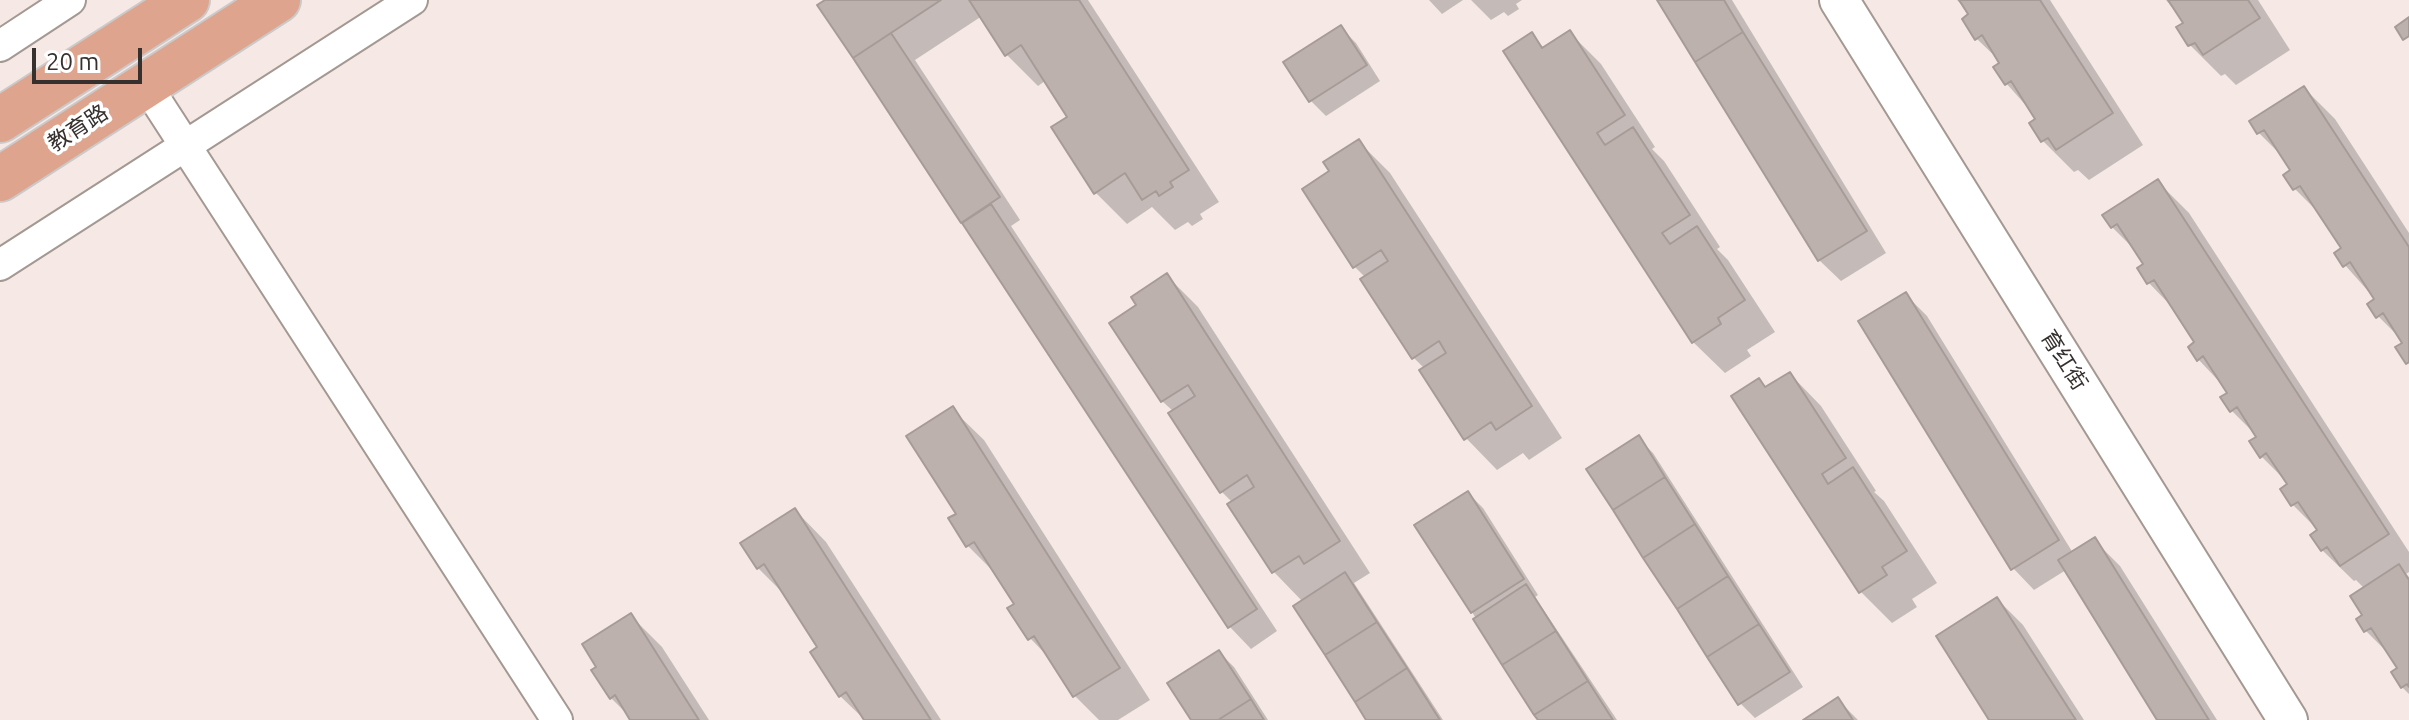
<!DOCTYPE html>
<meta charset="utf-8">
<style>
body{margin:0}
#map{position:relative;width:2409px;height:720px;overflow:hidden;background:#f6e9e5;font-family:Ubuntu,sans-serif}
canvas{display:block}
.scale{position:absolute;left:32px;top:48px;width:110px;height:36px;box-sizing:border-box;border:4px solid #36312f;border-top:0;padding-left:10px;font-size:24px;line-height:28px;white-space:nowrap;color:#36312f;-webkit-text-stroke:6px #fff;paint-order:stroke}
</style>
<div id="map">
<canvas width="2409" height="720"></canvas>
<div class="scale">20 m</div>
</div>
<script>
const g = document.querySelector('canvas').getContext('2d');
g.lineJoin = 'round';
function fill(path, color) {
  g.fillStyle = color;
  g.fill(path, 'evenodd');
}
function stroke(path, color, width, dash) {
  g.strokeStyle = color;
  g.lineWidth = width;
  g.lineCap = dash ? 'butt' : 'round';
  g.setLineDash(dash || []);
  g.stroke(path);
}
function drawText(font, color, halo, rows, align = 'center') {
  g.font = font + ' Ubuntu,"Noto Sans SC",sans-serif';
  g.lineWidth = 7;
  g.setLineDash([]);
  g.textBaseline = 'middle';
  g.strokeStyle = halo;
  g.fillStyle = color;
  for (const [text, x, y, turn = 0] of rows) {
    g.save();
    g.translate(x, y);
    g.rotate((+turn || 0) * Math.PI / 180);
    g.textAlign = isNaN(turn) ? turn : align;
    if (halo) g.strokeText(text, 0, 0);
    g.fillText(text, 0, 0);
    g.restore();
  }
}
fill(new Path2D(`
 M 828,0 L 1088,0 L 1219,202 L 1200,214 L 1203,219 L 1192,226 L 1188,222 L 1175,230 L 1152,207 L 1127,224 L 1095,192 L 1070,117 L 1045,81 L 1038,86 L 1007,55 L 982,16 L 915,60 L 1020,220 L 1011,226 L 1277,631 L 1251,649 L 1230,627 L 820,5 Z
 M 1429,0 L 1463,0 L 1442,14 Z
 M 1471,0 L 1522,0 L 1516,4 L 1519,9 L 1508,16 L 1504,12 L 1491,20 Z
 M 1659,0 L 1732,0 L 1886,253 L 1841,281 L 1819,260 Z
 M 1957,0 L 2050,0 L 2143,145 L 2089,180 L 2078,170 L 2074,172 L 2043,141 L 2038,119 L 2006,83 L 2002,63 L 1977,39 L 1972,15 Z
 M 2166,0 L 2258,0 L 2290,50 L 2236,85 L 2225,74 L 2221,76 L 2190,45 L 2185,23 Z
 M 1341,28 L 1356,43 L 1380,81 L 1326,116 L 1311,101 Z
 M 1570,33 L 1601,64 L 1655,147 L 1652,149 L 1664,161 L 1720,247 L 1717,249 L 1728,260 L 1775,332 L 1747,350 L 1751,356 L 1725,373 L 1693,342 L 1532,35 L 1545,49 Z
 M 2304,88 L 2335,119 L 2409,233 L 2409,364 L 2398,348 L 2405,343 L 2378,316 L 2376,300 L 2345,265 L 2343,249 L 2322,216 L 2295,189 L 2293,171 L 2286,160 L 2259,133 Z
 M 1359,142 L 1390,173 L 1562,438 L 1529,460 L 1523,453 L 1497,470 L 1466,438 L 1425,369 L 1413,357 L 1366,278 L 1355,267 L 1332,172 Z
 M 2157,181 L 2189,213 L 2409,552 L 2409,572 L 2406,574 L 2409,577 L 2409,694 L 2402,687 L 2400,669 L 2391,656 L 2366,631 L 2365,589 L 2356,580 L 2354,581 L 2322,550 L 2319,531 L 2293,505 L 2290,485 L 2261,456 L 2258,437 L 2231,410 L 2230,393 L 2198,359 L 2197,343 L 2175,310 L 2149,283 L 2146,264 L 2139,254 L 2112,227 Z
 M 1167,276 L 1198,307 L 1370,573 L 1354,583 L 1443,720 L 1369,720 L 1303,602 L 1274,572 L 1230,505 L 1233,503 L 1221,491 L 1174,412 L 1162,401 L 1139,306 Z
 M 1905,294 L 1927,316 L 2073,553 L 2094,540 L 2120,566 L 2217,720 L 2160,720 L 2066,570 L 2034,590 L 2013,568 Z
 M 1790,374 L 1821,406 L 1876,491 L 1874,492 L 1884,501 L 1937,583 L 1912,599 L 1917,607 L 1892,623 L 1861,592 L 1734,396 L 1759,380 L 1767,389 Z
 M 952,409 L 984,440 L 1150,700 L 1118,720 L 1099,720 L 1075,696 L 1053,662 L 1030,638 L 1017,605 L 998,576 L 968,546 L 958,514 Z
 M 1638,438 L 1653,453 L 1803,687 L 1755,718 L 1740,703 Z
 M 1468,493 L 1483,508 L 1538,595 L 1535,597 L 1617,720 L 1540,720 L 1472,612 Z
 M 795,510 L 826,542 L 941,720 L 865,720 L 840,696 L 820,647 L 788,598 L 758,568 Z
 M 1997,599 L 2023,625 L 2084,720 L 1992,720 Z
 M 631,616 L 662,647 L 709,720 L 633,720 L 611,698 Z
 M 1219,652 L 1234,667 L 1268,720 L 1193,720 Z
 M 1838,700 L 1858,720 L 1807,720 Z`), '#0003');
const building = new Path2D(`
 M 825,0 L 941,0 L 853,58 L 817,5 Z
 M 969,0 L 1079,0 L 1189,170 L 1170,182 L 1173,187 L 1159,196 L 1156,191 L 1142,200 L 1125,173 L 1094,194 L 1051,127 L 1067,117 L 1021,45 L 1005,56 Z
 M 1657,0 L 1724,0 L 1743,32 L 1695,62 Z
 M 1959,0 L 2040,0 L 2113,113 L 2056,150 L 2048,138 L 2041,142 L 2029,123 L 2035,119 L 2011,81 L 2005,85 L 1993,67 L 1999,63 L 1982,35 L 1975,40 L 1962,19 L 1968,14 Z
 M 2168,0 L 2248,0 L 2260,18 L 2203,55 L 2195,43 L 2188,46 L 2176,27 L 2183,23 Z
 M 2409,17 L 2409,36 L 2403,40 L 2395,27 Z
 M 1341,25 L 1367,65 L 1309,102 L 1283,62 Z
 M 1570,30 L 1625,115 L 1597,133 L 1605,145 L 1633,127 L 1690,215 L 1662,233 L 1670,244 L 1697,226 L 1745,300 L 1718,318 L 1721,324 L 1692,343 L 1503,51 L 1532,32 L 1542,48 Z
 M 1743,32 L 1867,231 L 1818,261 L 1695,62 Z
 M 891,33 L 1000,197 L 961,223 L 853,58 Z
 M 2304,86 L 2409,247 L 2409,362 L 2406,364 L 2395,347 L 2402,343 L 2383,313 L 2376,318 L 2367,304 L 2374,299 L 2350,262 L 2343,267 L 2334,253 L 2341,248 L 2300,186 L 2293,190 L 2283,175 L 2290,170 L 2264,130 L 2257,134 L 2249,121 Z
 M 1359,139 L 1532,406 L 1496,430 L 1491,422 L 1464,440 L 1419,370 L 1446,353 L 1439,341 L 1412,359 L 1360,279 L 1388,261 L 1381,250 L 1353,268 L 1302,189 L 1329,171 L 1323,162 Z
 M 2158,179 L 2389,534 L 2340,566 L 2327,547 L 2321,551 L 2310,535 L 2317,530 L 2298,502 L 2291,506 L 2280,489 L 2287,484 L 2266,453 L 2260,458 L 2249,441 L 2256,437 L 2237,407 L 2230,412 L 2220,397 L 2227,393 L 2203,356 L 2197,361 L 2188,347 L 2194,342 L 2154,280 L 2147,284 L 2137,268 L 2143,264 L 2117,224 L 2111,228 L 2102,215 Z
 M 991,204 L 1257,609 L 1228,628 L 962,223 Z
 M 1167,273 L 1340,541 L 1304,564 L 1299,556 L 1272,573 L 1227,504 L 1254,487 L 1247,475 L 1220,493 L 1168,413 L 1195,396 L 1188,385 L 1161,402 L 1109,323 L 1136,305 L 1131,297 Z
 M 1906,292 L 2059,540 L 2011,570 L 1858,321 Z
 M 1790,372 L 1846,458 L 1822,474 L 1828,484 L 1853,467 L 1907,551 L 1882,567 L 1887,575 L 1859,593 L 1731,396 L 1759,378 L 1765,387 Z
 M 953,406 L 1120,668 L 1073,697 L 1034,636 L 1028,640 L 1007,608 L 1014,604 L 974,542 L 966,547 L 948,518 L 956,514 L 906,436 Z
 M 1639,435 L 1665,477 L 1613,510 L 1586,469 Z
 M 1665,477 L 1695,524 L 1643,558 L 1613,510 Z
 M 1468,491 L 1524,579 L 1471,613 L 1414,525 Z
 M 795,508 L 931,720 L 864,720 L 846,692 L 839,697 L 810,652 L 817,647 L 764,564 L 757,569 L 740,543 Z
 M 1695,524 L 1728,576 L 1677,609 L 1643,558 Z
 M 2095,537 L 2209,720 L 2157,720 L 2058,560 Z
 M 2399,564 L 2409,580 L 2409,687 L 2407,684 L 2401,688 L 2391,672 L 2397,668 L 2371,628 L 2364,632 L 2356,619 L 2362,615 L 2350,596 Z
 M 1345,572 L 1377,622 L 1325,655 L 1293,606 Z
 M 1728,576 L 1759,624 L 1707,657 L 1677,609 Z
 M 1526,584 L 1556,631 L 1502,665 L 1473,619 Z
 M 1997,597 L 2076,720 L 1989,720 L 1936,636 Z
 M 631,613 L 699,720 L 630,720 L 615,695 L 610,699 L 591,670 L 596,667 L 582,644 Z
 M 1377,622 L 1407,668 L 1355,702 L 1325,655 Z
 M 1759,624 L 1790,672 L 1738,705 L 1707,657 Z
 M 1556,631 L 1588,681 L 1534,715 L 1502,665 Z
 M 1219,650 L 1251,699 L 1218,720 L 1191,720 L 1167,683 Z
 M 1407,668 L 1440,720 L 1366,720 L 1355,702 Z
 M 1588,681 L 1613,720 L 1538,720 L 1534,715 Z
 M 1838,697 L 1853,720 L 1803,720 Z
 M 1251,699 L 1264,720 L 1218,720 Z`);
fill(building, '#bdb1ad');
stroke(building, '#a79b97', 2);
const minor = new Path2D(`
 M 0,46 L 70,0
 M 146,85 L 557,720
 M 0,265 L 412,0`);
const tertiary = new Path2D(`
 M 1839,0 L 2288,720`);
const primary = new Path2D(`
 M 0,120 L 187,0
 M 0,179 L 278,0`);
stroke(minor, '#a49893', 34);
stroke(tertiary, '#a49893', 42);
stroke(primary, '#cbc9c9', 48);
stroke(minor, '#fff', 30);
stroke(tertiary, '#fff', 38);
stroke(primary, '#dea48d', 44);
drawText('22px', '#36312f', '#fff', [
 ["教育路",78,128,-33],
 ["育红街",2064,360,58]
]);
</script>
